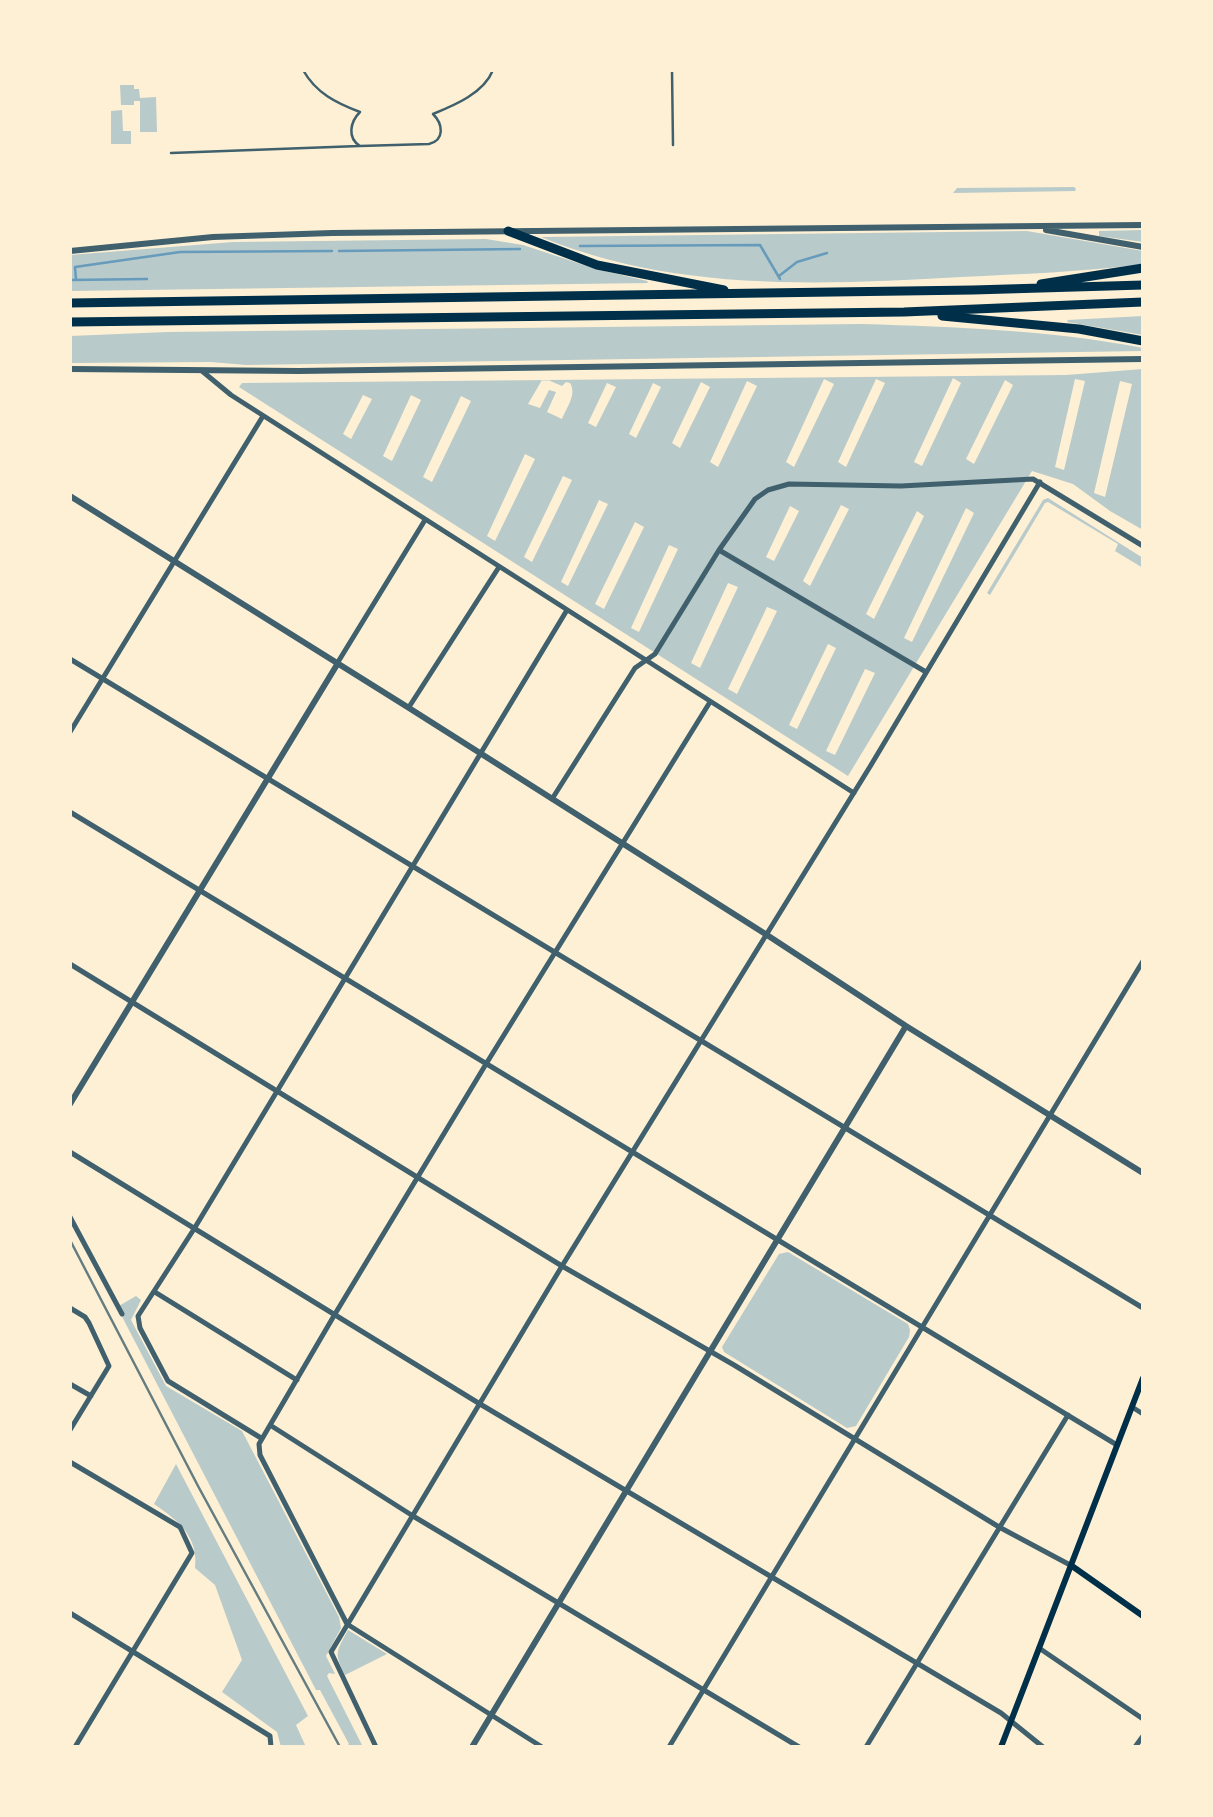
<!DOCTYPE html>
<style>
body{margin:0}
#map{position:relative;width:1213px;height:1817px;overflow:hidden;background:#fdf0d5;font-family:Signika,sans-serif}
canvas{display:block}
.frame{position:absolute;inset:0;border:72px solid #fdf0d5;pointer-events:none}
</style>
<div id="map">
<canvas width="1213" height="1817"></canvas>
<div class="frame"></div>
</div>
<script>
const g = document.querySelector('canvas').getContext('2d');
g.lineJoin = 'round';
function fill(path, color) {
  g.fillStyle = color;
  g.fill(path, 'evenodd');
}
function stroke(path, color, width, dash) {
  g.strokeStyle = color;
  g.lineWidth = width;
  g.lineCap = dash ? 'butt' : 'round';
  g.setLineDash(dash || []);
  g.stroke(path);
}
fill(new Path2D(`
 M 120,85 L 134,85 L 134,89 L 139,89 L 140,98 L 156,97 L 157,132 L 140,132 L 140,101 L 134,101 L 134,105 L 121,105 Z
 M 122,110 L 123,131 L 131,131 L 131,144 L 111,144 L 111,111 Z
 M 1074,187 L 1076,189 L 1075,191 L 953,193 L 957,188 Z
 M 1143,230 L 1143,242 L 1099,236 L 1099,231 Z
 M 1027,231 L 1143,251 L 1143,264 C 1082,272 1022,274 961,277 C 821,285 674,292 541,237 Z
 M 486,239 L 523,245 L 596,269 L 647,281 L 648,283 L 70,291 L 70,255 L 233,242 Z
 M 1143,316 L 1143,335 L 1067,322 L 1068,320 Z
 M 862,324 C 957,327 1049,330 1143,348 L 1143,351 L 246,365 L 211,362 L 70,363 L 70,336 L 168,332 Z
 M 1143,369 L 1143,530 L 1110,511 L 1073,484 L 1032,471 L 848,776 L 239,387 L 242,383 L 342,382 L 1066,375 ZM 953,378 L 961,383 L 922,466 L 914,462 ZM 824,379 L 834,384 L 794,467 L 786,462 ZM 876,379 L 885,383 L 846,467 L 838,462 ZM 1075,379 L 1085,381 L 1064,470 L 1055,467 ZM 542,380 L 548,380 L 562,386 L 566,382 L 570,383 C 577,394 567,407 562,419 L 547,412 L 556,392 L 549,390 L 540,408 L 528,404 ZM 1005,380 L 1013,385 L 974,464 L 966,459 ZM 747,381 L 757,386 L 718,467 L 710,462 ZM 1120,381 L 1132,384 L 1105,497 L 1094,493 ZM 701,382 L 710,387 L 680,448 L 672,443 ZM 607,383 L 616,387 L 596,427 L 588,423 ZM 653,383 L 661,387 L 636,438 L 629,434 ZM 363,395 L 372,399 L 351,439 L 343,434 ZM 411,395 L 421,400 L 392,461 L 383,456 ZM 461,396 L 471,401 L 432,482 L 423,477 ZM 525,454 L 535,459 L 495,541 L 487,536 ZM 563,476 L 572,480 L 532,562 L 524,557 ZM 599,500 L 608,504 L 568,586 L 561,582 ZM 841,505 L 849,509 L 810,586 L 803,581 ZM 790,506 L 799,511 L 774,561 L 766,557 ZM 966,508 L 974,513 L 912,642 L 904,638 ZM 917,511 L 924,516 L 874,619 L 866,614 ZM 635,522 L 644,527 L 604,609 L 595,604 ZM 669,545 L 678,549 L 639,632 L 631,628 ZM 728,583 L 738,587 L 700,668 L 691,663 ZM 767,607 L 777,611 L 737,694 L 728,689 ZM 828,644 L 836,648 L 797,729 L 789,725 ZM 865,669 L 875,673 L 835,755 L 826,751 Z
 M 1048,498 L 1143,558 L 1143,568 L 1115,551 L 1118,544 L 1048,502 L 1045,503 L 990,595 L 987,593 L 1043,500 Z
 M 788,1252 L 908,1324 L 910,1330 L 909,1337 L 856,1426 L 847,1428 L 724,1352 L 722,1347 L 779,1254 Z
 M 136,1296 L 141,1300 L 131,1320 L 166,1386 L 242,1431 L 339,1617 L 341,1628 L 326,1656 L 335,1674 L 329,1673 L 327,1676 L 363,1747 L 346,1747 L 349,1744 L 320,1690 L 316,1690 L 117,1307 Z
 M 176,1464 L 308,1716 L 296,1725 L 306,1747 L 281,1747 L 277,1732 L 222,1692 L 242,1660 L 215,1585 L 195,1568 C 199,1536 177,1520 154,1504 Z
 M 348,1630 L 387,1654 L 345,1675 C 334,1653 336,1652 348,1630 Z`), '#b9caca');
stroke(new Path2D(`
 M 580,246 L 760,245 L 780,279
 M 339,251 L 520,249
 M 779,276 L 797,262 L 827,253
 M 70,280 L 147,279
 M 76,280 L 75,267 L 180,252 L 332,251`), '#669bbc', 2.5);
stroke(new Path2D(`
 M 303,70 C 316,93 336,103 360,112 C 350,122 347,138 360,146 L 429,144 C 445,140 443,124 433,114 C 455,105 484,93 493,70
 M 672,70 L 673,145
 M 171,153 L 359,146`), '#3f606c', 2.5);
stroke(new Path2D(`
 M 202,371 L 231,395 L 854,793
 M 719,550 L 926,672
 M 70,659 L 1143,1308
 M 338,662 L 425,520
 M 409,707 L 499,567
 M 70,732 L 263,416
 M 552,799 L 635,668 L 655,654 L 719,550 L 755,499 L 768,490 L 789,484 L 901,486 L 1033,479 L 1143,546
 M 70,812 L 1117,1445
 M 70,964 L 562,1266 L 734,1365 L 999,1527 L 1072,1566
 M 70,1152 L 480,1404 L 1001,1713 L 1043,1747
 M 70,1217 L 122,1314
 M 155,1292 L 297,1380
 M 70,1308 L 85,1317 L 89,1323 L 109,1366 L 70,1430
 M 70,1384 L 91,1396
 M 1132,1407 L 1143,1414
 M 270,1425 L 413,1516 L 799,1747
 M 261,1438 L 168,1381 L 140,1328 L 138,1316 L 194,1229 L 567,610
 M 70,1462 L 180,1527 L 192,1553 L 75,1747
 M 70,1613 L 270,1736 L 271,1747
 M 347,1624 L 260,1455 L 259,1444 L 335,1314 L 486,1064 L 710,702
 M 347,1624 L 542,1747
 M 1039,1648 L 1143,1719
 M 376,1747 L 331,1652 L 562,1266 L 871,765 L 1040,482
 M 669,1747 L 1143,961
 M 866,1747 L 1068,1415
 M 1135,1747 L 1143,1736`), '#3f606c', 5);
stroke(new Path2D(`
 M 1046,230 L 1143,247
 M 70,251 L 213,237 L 332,233 L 1143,225
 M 70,369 L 299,371 L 1143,359
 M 70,496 L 409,708 L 767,935 L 906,1026 L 1143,1173
 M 70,1104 L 338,663
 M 472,1747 L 906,1026`), '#3f606c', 6);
stroke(new Path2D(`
 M 1072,1566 L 1143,1616
 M 1001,1747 L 1143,1378`), '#003049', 6);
stroke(new Path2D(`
 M 508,231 L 597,265 L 724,290
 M 1041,284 L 1143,268
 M 70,303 L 973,290 L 1143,285
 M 942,316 L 1079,329 L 1143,341
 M 70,322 L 904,312 L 1143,302`), '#003049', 9);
stroke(new Path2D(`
 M 70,1240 L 198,1486 L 340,1747`), '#657d81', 2.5);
</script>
